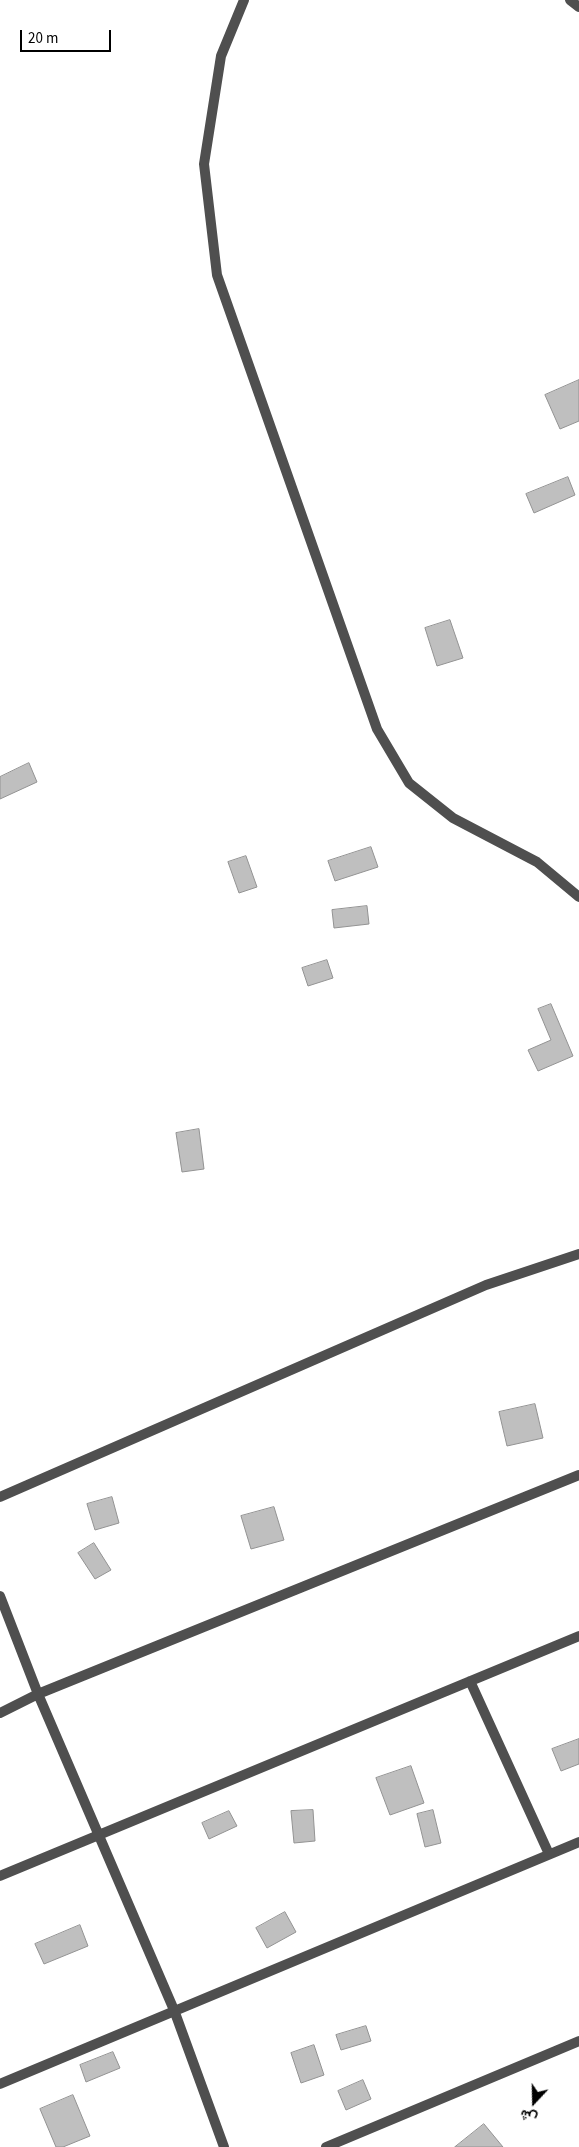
<!DOCTYPE html>
<meta charset="utf-8">
<style>
body{margin:0}
#map{position:relative;width:579px;height:2147px;overflow:hidden;background:#fff;font-family:"Source Sans 3",Vazirmatn,sans-serif}
canvas{display:block}
.north{position:absolute;left:509px;top:2077px;width:50px;height:50px;-webkit-text-stroke:4px #fff;paint-order:stroke;rotate:201deg;font-size:14px;font-weight:700;line-height:20px;text-align:center;color:#000}
.north::after{content:'';display:block;margin:auto;width:18px;height:22px;background:#000;clip-path:polygon(50% 0,100% 100%,50% 72%,0 100%)}
.scale{position:absolute;left:20px;top:30px;width:91px;height:22px;box-sizing:border-box;border:2px solid #000;border-top:0;padding-left:6px;font-size:15px;line-height:18px;white-space:nowrap;color:#000;-webkit-text-stroke:4px #fff;paint-order:stroke}
</style>
<div id="map">
<canvas width="579" height="2147"></canvas>
<div class="north">ش</div>
<div class="scale">20 m</div>
</div>
<script>
const g = document.querySelector('canvas').getContext('2d');
g.lineJoin = 'round';
function fill(path, color) {
  g.fillStyle = color;
  g.fill(path, 'evenodd');
}
function stroke(path, color, width, dash) {
  g.strokeStyle = color;
  g.lineWidth = width;
  g.lineCap = dash ? 'butt' : 'round';
  g.setLineDash(dash || []);
  g.stroke(path);
}
const building = new Path2D(`
 M 579,380 L 579,421 L 560,429 L 545,395 Z
 M 568,477 L 575,495 L 534,513 L 526,494 Z
 M 450,620 L 463,658 L 437,666 L 425,628 Z
 M 29,763 L 37,782 L 0,799 L 0,777 Z
 M 371,847 L 378,867 L 335,881 L 328,861 Z
 M 246,856 L 257,887 L 239,893 L 228,862 Z
 M 367,906 L 369,924 L 334,928 L 332,910 Z
 M 327,960 L 333,978 L 308,986 L 302,968 Z
 M 551,1004 L 573,1056 L 538,1071 L 528,1050 L 551,1040 L 538,1009 Z
 M 199,1129 L 204,1169 L 182,1172 L 176,1133 Z
 M 535,1404 L 543,1438 L 507,1446 L 499,1412 Z
 M 112,1497 L 119,1523 L 95,1530 L 87,1504 Z
 M 274,1507 L 284,1540 L 251,1549 L 241,1516 Z
 M 94,1543 L 111,1570 L 95,1579 L 78,1553 Z
 M 579,1739 L 579,1764 L 561,1771 L 552,1749 Z
 M 411,1766 L 424,1803 L 390,1815 L 376,1778 Z
 M 313,1810 L 315,1841 L 294,1843 L 291,1811 Z
 M 433,1810 L 441,1843 L 425,1847 L 417,1814 Z
 M 229,1811 L 237,1826 L 209,1839 L 202,1823 Z
 M 285,1912 L 296,1932 L 267,1948 L 256,1928 Z
 M 80,1925 L 88,1946 L 44,1964 L 35,1944 Z
 M 366,2026 L 371,2041 L 341,2050 L 336,2035 Z
 M 314,2045 L 324,2075 L 301,2083 L 291,2053 Z
 M 113,2052 L 120,2068 L 86,2082 L 80,2065 Z
 M 363,2080 L 371,2099 L 346,2110 L 338,2091 Z
 M 73,2095 L 90,2136 L 63,2147 L 56,2147 L 40,2109 Z
 M 484,2124 L 503,2147 L 455,2147 Z`);
fill(building, '#bfbfbf');
stroke(building, '#939393', 1);
stroke(new Path2D(`
 M 244,0 L 221,56 L 204,164 L 217,275 L 377,729 L 409,783 L 453,818 L 537,862 L 579,897
 M 570,0 L 579,7
 M 0,1497 L 486,1285 L 579,1254
 M 0,1596 L 38,1694 L 174,2010 L 224,2147
 M 470,1681 L 549,1854
 M 0,1713 L 38,1694 L 579,1475
 M 0,1876 L 579,1636
 M 0,2084 L 579,1842
 M 326,2147 L 579,2041`), '#4f4f4f', 10);
</script>
